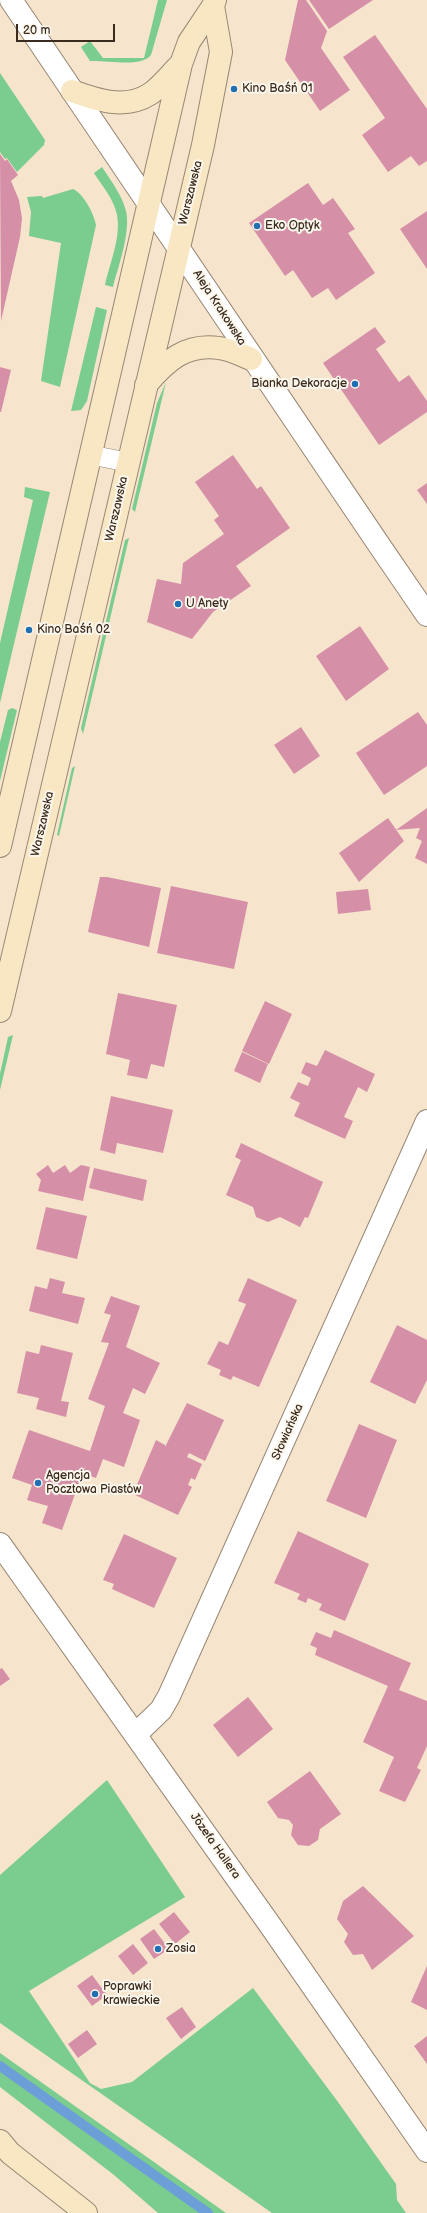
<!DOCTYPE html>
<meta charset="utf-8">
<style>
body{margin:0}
#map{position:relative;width:427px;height:2213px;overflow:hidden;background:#f6e4cc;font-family:"Balsamiq Sans",sans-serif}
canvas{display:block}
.scale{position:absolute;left:16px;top:24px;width:99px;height:18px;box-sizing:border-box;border:2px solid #3b2a1e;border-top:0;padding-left:5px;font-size:12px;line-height:14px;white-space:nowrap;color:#3b2a1e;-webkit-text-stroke:3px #fbf7ec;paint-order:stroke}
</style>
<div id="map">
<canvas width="427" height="2213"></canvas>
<div class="scale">20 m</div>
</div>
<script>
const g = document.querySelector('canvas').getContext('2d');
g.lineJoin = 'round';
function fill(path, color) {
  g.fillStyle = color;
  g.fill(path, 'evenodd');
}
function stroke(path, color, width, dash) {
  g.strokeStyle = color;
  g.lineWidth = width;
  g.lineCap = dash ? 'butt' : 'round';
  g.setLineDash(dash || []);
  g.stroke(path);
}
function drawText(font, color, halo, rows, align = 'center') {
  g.font = font + ' "Balsamiq Sans",sans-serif';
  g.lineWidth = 4;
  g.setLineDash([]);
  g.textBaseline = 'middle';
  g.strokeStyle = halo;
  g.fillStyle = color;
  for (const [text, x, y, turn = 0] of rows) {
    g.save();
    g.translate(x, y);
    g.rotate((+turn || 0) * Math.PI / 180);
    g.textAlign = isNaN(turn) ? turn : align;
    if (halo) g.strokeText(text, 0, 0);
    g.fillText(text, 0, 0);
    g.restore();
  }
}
fill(new Path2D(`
 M 158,0 L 167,0 L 151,55 C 141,68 107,60 90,61 L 81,47 L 90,41 L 103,58 L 144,58 Z
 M 0,73 L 45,140 L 44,145 L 17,172 L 7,158 L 5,159 L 0,152 Z
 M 102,167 C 111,181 122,195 126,211 C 131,232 118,267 113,287 L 105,285 C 110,262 124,231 115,208 C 111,196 101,184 94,173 Z
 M 73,189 C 84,194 94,214 96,225 L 60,387 L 41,381 L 61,243 L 29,236 L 31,212 L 27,197 L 42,196 L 43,198 Z
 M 96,307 L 107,310 L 87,401 L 81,410 L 71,411 Z
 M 166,382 L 135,512 L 132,509 L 157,403 Z
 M 25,487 L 50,492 L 0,703 L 0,643 L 33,500 L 24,497 Z
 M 129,538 L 83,734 L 81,728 L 125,540 Z
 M 12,708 L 17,710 L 0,781 L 0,742 L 8,710 Z
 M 75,766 L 59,836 L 57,835 L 72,768 Z
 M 13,1035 L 0,1090 L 0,1074 L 8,1037 Z
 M 107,1780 L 185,1897 L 29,1991 L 90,2083 L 101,2089 L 132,2082 L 253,1988 L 338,2102 L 396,2184 L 397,2200 L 406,2213 L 272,2213 L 0,2023 L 0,1875 Z
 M 0,2053 L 226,2213 L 158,2213 L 114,2175 L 0,2087 Z`), '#7bcd8f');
stroke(new Path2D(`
 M 0,2066 L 208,2213`), '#6c9ed7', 10);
fill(new Path2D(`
 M 298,0 L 306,0 L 327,31 L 321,48 L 350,90 L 320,111 L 285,60 Z
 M 309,0 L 373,0 L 329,29 Z
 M 375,35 L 427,109 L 427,161 L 419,166 L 411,156 L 388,172 L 362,135 L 385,118 L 343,57 Z
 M 0,154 L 5,161 L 7,159 L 18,175 L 11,181 L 19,200 L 22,218 L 20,237 L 1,321 Z
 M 308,183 L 323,205 L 333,198 L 355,229 L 348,233 L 375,273 L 336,300 L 328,288 L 312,298 L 293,270 L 285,276 L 249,223 Z
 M 427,211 L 427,269 L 400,229 Z
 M 375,327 L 386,342 L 376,349 L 394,375 L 399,382 L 409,375 L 427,401 L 427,412 L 379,445 L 323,363 Z
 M 0,367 L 11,370 L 1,412 L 0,412 Z
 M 233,455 L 257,489 L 261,486 L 290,528 L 236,566 L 251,586 L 213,612 L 192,639 L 147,622 L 157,579 L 181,584 L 183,563 L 224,534 L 214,520 L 219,516 L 195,482 Z
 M 427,483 L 427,504 L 417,490 Z
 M 360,626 L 389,669 L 346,701 L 316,656 Z
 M 418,712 L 427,725 L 427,766 L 384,795 L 356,753 Z
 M 301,727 L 320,756 L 294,774 L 274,745 Z
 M 427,808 L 427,864 L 415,858 L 422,841 L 416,838 L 420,828 L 396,830 Z
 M 388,818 L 404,841 L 359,882 L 339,853 Z
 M 100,877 L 107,877 L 161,888 L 149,947 L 88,932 Z
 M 171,886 L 248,902 L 234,969 L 157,953 Z
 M 368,889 L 371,910 L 338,914 L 336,892 Z
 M 118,993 L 177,1005 L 164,1067 L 151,1064 L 147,1079 L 127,1075 L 130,1060 L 106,1054 Z
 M 265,1001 L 292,1014 L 269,1064 L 242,1051 Z
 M 325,1050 L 375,1074 L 367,1092 L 358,1087 L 344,1117 L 353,1121 L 345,1139 L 294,1116 L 300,1103 L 290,1098 L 298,1082 L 308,1086 L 311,1078 L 301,1073 L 306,1062 L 317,1066 Z
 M 242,1052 L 268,1064 L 260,1083 L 234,1071 Z
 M 111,1096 L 173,1110 L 163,1153 L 117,1143 L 115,1154 L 100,1150 Z
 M 241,1143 L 323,1182 L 308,1218 L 305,1217 L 300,1227 L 280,1217 L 268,1222 L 256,1217 L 253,1207 L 226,1195 L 241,1160 L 235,1157 Z
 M 48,1165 L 53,1173 L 65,1165 L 70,1173 L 81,1165 L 90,1167 L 83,1201 L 38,1191 L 41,1180 L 36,1174 Z
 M 94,1168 L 147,1180 L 143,1201 L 89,1188 Z
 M 46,1207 L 87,1216 L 77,1259 L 36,1249 Z
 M 50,1278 L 65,1282 L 62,1293 L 85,1298 L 78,1324 L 29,1311 L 35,1286 L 47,1289 Z
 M 248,1278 L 297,1300 L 259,1387 L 233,1376 L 231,1380 L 219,1375 L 221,1370 L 207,1364 L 219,1341 L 228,1345 L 246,1304 L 238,1301 Z
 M 111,1296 L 140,1306 L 126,1347 L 160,1363 L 145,1394 L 133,1388 L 123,1413 L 140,1420 L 124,1467 L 103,1459 L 96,1478 L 83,1474 L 86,1464 L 62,1530 L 42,1523 L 48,1506 L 27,1500 L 32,1485 L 12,1478 L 29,1430 L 90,1451 L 105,1406 L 88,1399 L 109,1343 L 101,1342 L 111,1315 L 104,1313 Z
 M 397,1325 L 427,1340 L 427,1380 L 415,1404 L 370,1382 Z
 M 41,1345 L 73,1353 L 61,1401 L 69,1402 L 66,1417 L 36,1409 L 39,1398 L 17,1393 L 26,1351 L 39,1354 Z
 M 187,1403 L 224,1420 L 205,1461 L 189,1453 L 187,1457 L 202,1464 L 195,1480 L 191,1478 L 188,1485 L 192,1487 L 178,1515 L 133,1494 L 156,1440 L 165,1445 L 165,1447 Z
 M 359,1424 L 397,1440 L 366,1518 L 326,1501 Z
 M 298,1531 L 369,1564 L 345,1621 L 319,1610 L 322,1604 L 308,1598 L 306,1603 L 297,1599 L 300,1594 L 274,1583 Z
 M 124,1534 L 177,1558 L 154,1608 L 112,1589 L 114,1584 L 103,1580 Z
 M 334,1630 L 411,1663 L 399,1690 L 427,1701 L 427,1746 L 417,1768 L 421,1770 L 405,1802 L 379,1791 L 394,1757 L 363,1742 L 388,1686 L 315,1655 L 317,1648 L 310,1645 L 316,1632 L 331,1638 Z
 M 2,1668 L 10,1679 L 0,1686 L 0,1669 Z
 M 248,1697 L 273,1729 L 238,1757 L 213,1725 Z
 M 310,1771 L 341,1814 L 320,1829 L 318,1840 L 309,1846 L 298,1845 L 291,1835 L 293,1825 L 289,1820 L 278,1818 L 267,1802 Z
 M 363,1886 L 414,1936 L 372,1970 L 363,1954 L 353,1955 L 344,1942 L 348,1934 L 337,1919 L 343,1901 Z
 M 174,1912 L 190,1932 L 175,1944 L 159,1924 Z
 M 154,1929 L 169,1949 L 154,1959 L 140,1939 Z
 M 133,1944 L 148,1963 L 133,1975 L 118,1956 Z
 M 427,1966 L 427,2010 L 411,2002 Z
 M 92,1975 L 107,1995 L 92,2006 L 77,1986 Z
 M 182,2007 L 196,2027 L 181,2039 L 166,2018 Z
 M 87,2030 L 97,2044 L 78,2058 L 68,2044 Z
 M 427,2036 L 427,2064 L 414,2046 Z`), '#d590a8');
const lane = new Path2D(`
 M 91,455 L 127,462`);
const street = new Path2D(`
 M 11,0 C 150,205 287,411 427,615
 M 0,1544 L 270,1925 L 427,2151
 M 136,1734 L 161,1710 L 169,1696 L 427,1121`);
const secondary = new Path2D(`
 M 72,91 C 97,100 125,110 150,94 C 161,87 171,73 181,64
 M 146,385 C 166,361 186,343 219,348 C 230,349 241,355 251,359
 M 0,846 L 181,64 L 189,42 L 213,6 L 215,0
 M 0,1011 L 203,145 L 221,52 L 213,6
 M 0,2141 L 10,2153 L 86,2213`);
stroke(lane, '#988775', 20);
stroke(street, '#988775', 24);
stroke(secondary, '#988775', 24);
stroke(lane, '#fff', 19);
stroke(street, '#fff', 22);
stroke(secondary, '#f9e7c3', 22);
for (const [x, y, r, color] of [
 [234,89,4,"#1f6fb2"],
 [257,226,4,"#1f6fb2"],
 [355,384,4,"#1f6fb2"],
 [178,604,4,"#1f6fb2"],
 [29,630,4,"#1f6fb2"],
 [38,1483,4,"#1f6fb2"],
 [158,1949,4,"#1f6fb2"],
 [95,1994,4,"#1f6fb2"]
]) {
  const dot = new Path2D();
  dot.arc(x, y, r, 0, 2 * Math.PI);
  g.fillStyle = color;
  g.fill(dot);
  stroke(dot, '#fbf7ec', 1.5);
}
drawText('12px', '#3b2a1e', '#fbf7ec', [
 ["Kino Baśń 01",242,89],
 ["Eko Optyk",265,226],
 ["Bianka Dekoracje",347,384,"right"],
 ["U Anety",186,604],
 ["Kino Baśń 02",37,630],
 ["Agencja",46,1476],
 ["Pocztowa Piastów",46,1490],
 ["Zosia",166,1949],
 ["Poprawki",103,1987],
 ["krawieckie",103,2001]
], 'left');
drawText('12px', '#3b2a1e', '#fbf7ec', [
 ["Warszawska",191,193,-76],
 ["Aleja Krakowska",219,308,57],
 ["Warszawska",117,509,-77],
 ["Warszawska",43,824,-77],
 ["Słowiańska",288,1432,-66],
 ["Józefa Hallera",215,1846,55]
]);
</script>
